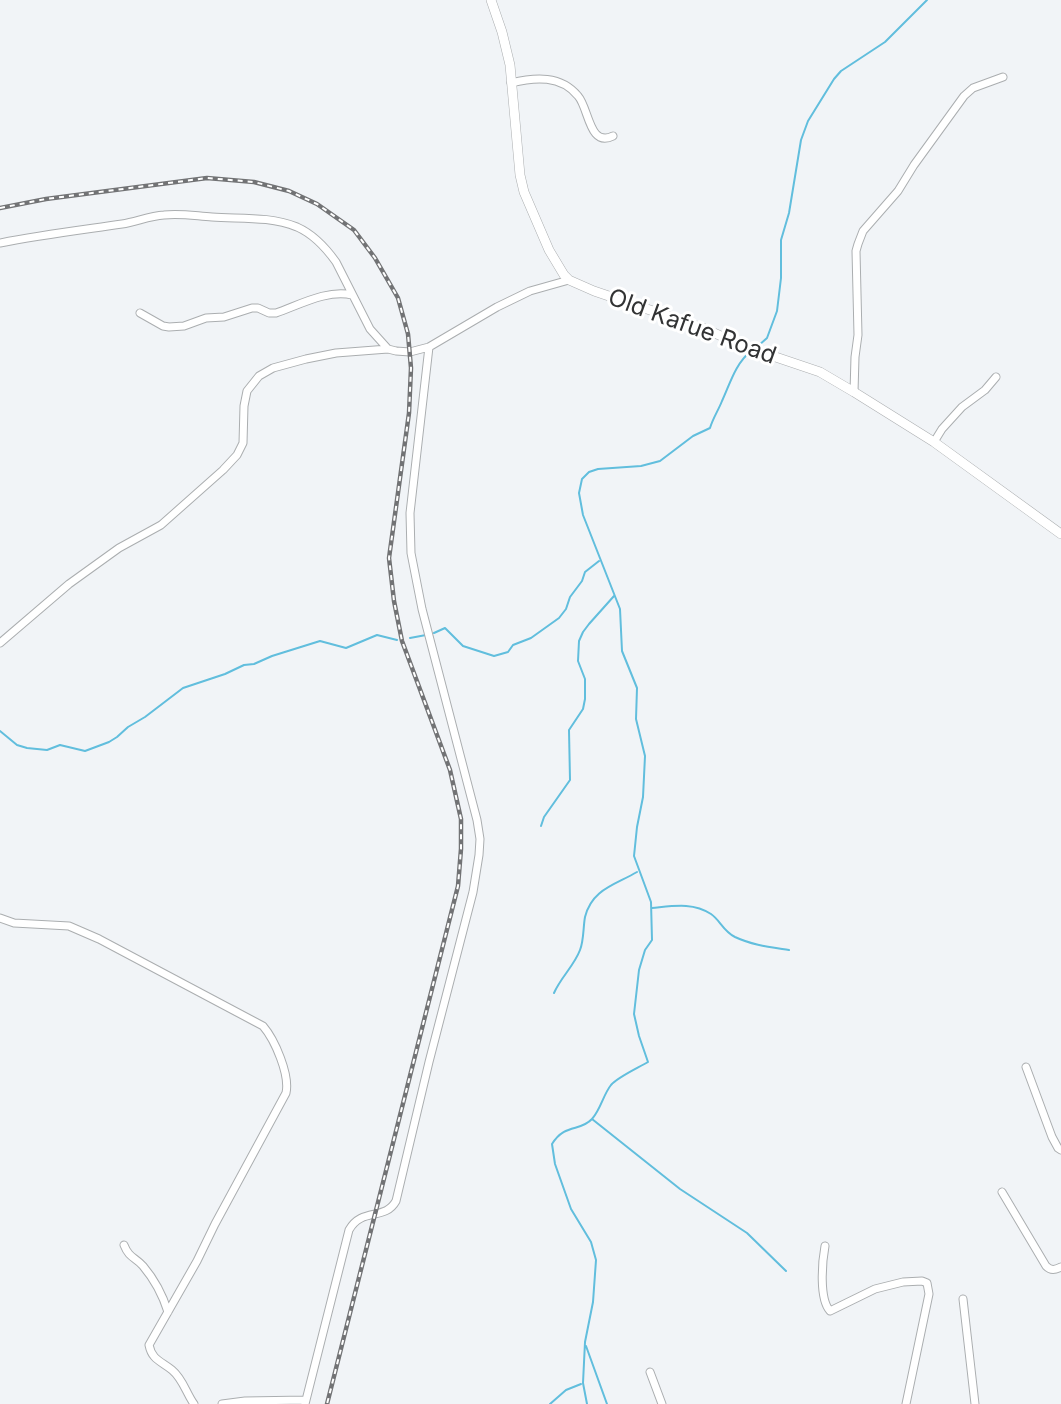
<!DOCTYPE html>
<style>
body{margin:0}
canvas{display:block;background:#f1f4f7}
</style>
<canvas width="1061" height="1404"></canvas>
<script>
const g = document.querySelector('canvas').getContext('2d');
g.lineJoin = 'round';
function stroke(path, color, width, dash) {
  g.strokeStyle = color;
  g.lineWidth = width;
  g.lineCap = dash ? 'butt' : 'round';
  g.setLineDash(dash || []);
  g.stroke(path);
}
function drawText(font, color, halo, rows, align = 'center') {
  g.font = font + ' Inter,sans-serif';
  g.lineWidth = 6;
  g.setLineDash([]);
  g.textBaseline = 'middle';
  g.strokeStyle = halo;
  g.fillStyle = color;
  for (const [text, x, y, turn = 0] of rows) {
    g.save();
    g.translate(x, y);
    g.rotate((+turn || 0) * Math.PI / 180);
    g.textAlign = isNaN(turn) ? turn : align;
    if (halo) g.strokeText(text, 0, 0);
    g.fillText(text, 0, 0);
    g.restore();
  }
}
stroke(new Path2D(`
 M 758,346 L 767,338 L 777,311 L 781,278 L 781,240 L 789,213 L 801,140 L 808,121 L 834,79 L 841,71 L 885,42 L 927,0
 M 434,633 L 445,628 L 463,646 L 494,656 L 508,652 L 513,645 L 531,638 L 559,618 L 566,609 L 570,597 L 582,581 L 585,572 L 599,561
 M 410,638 L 426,635
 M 0,731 L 17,745 L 27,748 L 47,750 L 60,745 L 85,751 L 109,742 L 117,737 L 128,727 L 145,717 L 183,688 L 225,674 L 244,665 L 254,664 L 272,656 L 320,641 L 346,648 L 377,635 L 397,640
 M 541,826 L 544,817 L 570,780 L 569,730 L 583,709 L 585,699 L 585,679 L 578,661 L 579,641 L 583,632 L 589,624 L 614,596
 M 652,908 C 673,906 693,902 711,914 C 720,920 723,931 735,937 C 752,945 770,947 789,950
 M 554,993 C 561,977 574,966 580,950 C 584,940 583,928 585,917 C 592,889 615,885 637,872
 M 592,1119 L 680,1189 L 747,1233 L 786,1271
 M 586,1346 L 607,1404
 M 550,1404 L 566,1390 L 581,1384
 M 587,1404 L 583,1383 L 585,1342 L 593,1302 L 596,1260 L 591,1242 L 571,1209 L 555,1164 L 552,1144 C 565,1123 580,1132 592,1119 C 601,1109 603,1095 611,1085 C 618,1077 638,1068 648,1062 L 639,1036 L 634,1014 L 639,970 L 645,950 L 652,940 L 651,902 L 634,856 L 637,827 L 643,797 L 645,756 L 636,719 L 637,688 L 622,651 L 620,609 L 583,515 L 579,493 L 582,479 L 589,472 L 598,469 L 641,466 L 660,461 L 693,436 L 710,428 C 713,418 718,411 722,401 C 730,384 735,364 751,351`), '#61bedd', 2);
const minor = new Path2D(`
 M 511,83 C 535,77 561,75 578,96 C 589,108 589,148 613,136
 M 0,243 C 40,235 81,230 122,224 C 136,222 149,216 164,215 C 180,213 196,216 212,217 C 240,219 270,216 297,227 C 313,234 326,248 336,262 L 370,329 L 388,349 L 396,351 L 410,352 L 429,347 L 497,307 L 530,291 L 569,280
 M 140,313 L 163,326 L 169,327 L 184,326 L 206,318 L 224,317 L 252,308 L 258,308 L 269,313 L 276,313 C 299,305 328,289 352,295
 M 854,392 L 855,357 L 858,335 L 856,251 L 858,244 L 863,231 L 898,191 L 914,165 L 964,96 L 973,88 L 1003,77
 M 934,442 L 942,429 L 962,407 L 985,390 L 996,377
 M 0,643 L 69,584 L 119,548 L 161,525 L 223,470 L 237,455 L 243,443 L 244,406 L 247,391 L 259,376 L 273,368 L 306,359 L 336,353 L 388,349
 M 0,918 L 14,923 L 69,926 L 99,939 L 263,1026 C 275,1040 290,1075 286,1093 L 215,1224 L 197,1261 L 149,1345 C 152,1360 161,1361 172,1370 C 183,1379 186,1393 194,1404
 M 1026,1067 L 1052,1137 L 1058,1148 L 1061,1150
 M 1002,1192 L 1046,1266 C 1051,1271 1055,1270 1061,1267
 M 124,1245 C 129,1258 135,1257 143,1266 C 154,1279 163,1296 168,1312
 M 825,1246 C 822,1262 819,1299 830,1311 L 875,1289 L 903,1282 L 922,1281 L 927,1283 L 929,1294 L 906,1404
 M 963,1299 L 975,1404
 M 650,1372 L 662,1404
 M 222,1404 L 245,1401 L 305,1400
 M 305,1404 L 349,1230 C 362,1207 385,1221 396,1201 L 429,1062 L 473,892 L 479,855 L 480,839 L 477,820 L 422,609 L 411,553 L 410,513 L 429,347`);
const tertiary = new Path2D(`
 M 491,0 L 502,32 L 510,65 L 520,175 L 524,192 L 549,250 L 564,275 L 569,280 L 594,291 L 703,328 L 746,347 L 820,372 L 854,392 L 934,442 L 1061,534`);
stroke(minor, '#abaeb0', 9);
stroke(tertiary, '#abaeb0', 10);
stroke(minor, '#fff', 7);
stroke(tertiary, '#fff', 9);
const rail = new Path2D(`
 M 0,208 L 46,199 L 207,178 L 254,182 L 289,191 L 317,204 L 354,230 L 375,258 L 398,298 L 408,334 L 411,368 L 409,413 L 389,558 L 394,601 L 402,641 L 450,770 L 461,819 L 461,849 L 458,886 L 327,1404`);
stroke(rail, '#727375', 4.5);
stroke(rail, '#fff', 2, [5]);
drawText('24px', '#323334', '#fff', [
 ["Old Kafue Road",692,327,20]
]);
</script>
